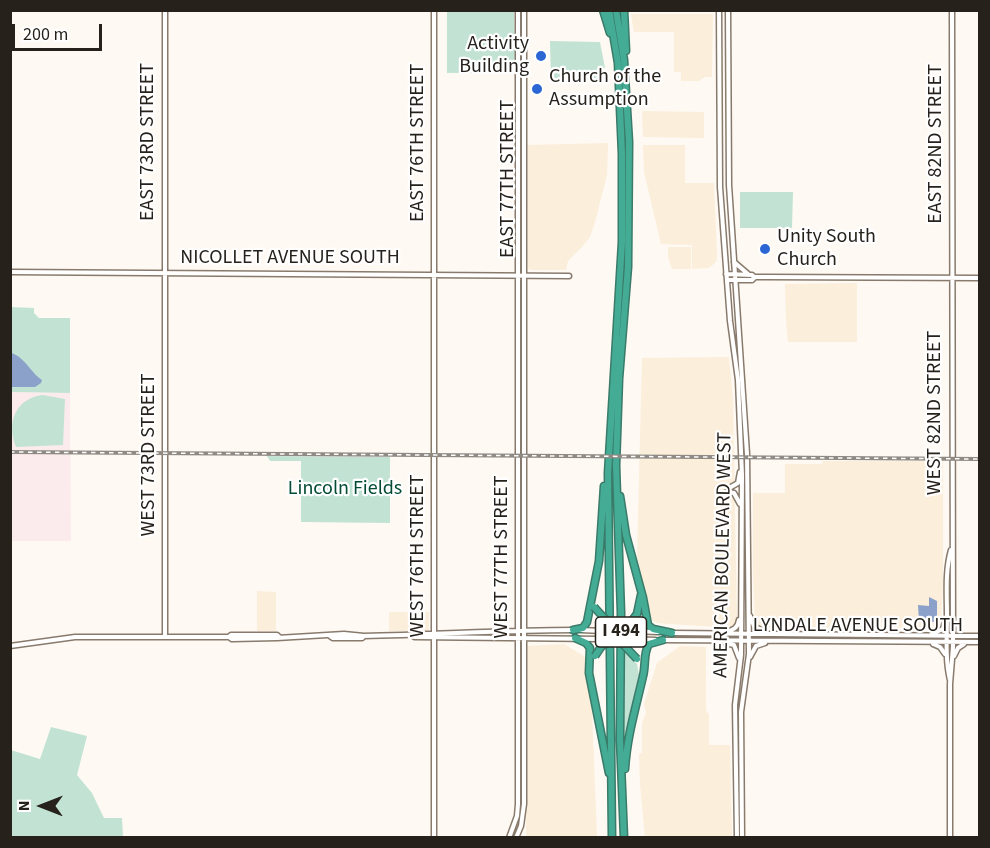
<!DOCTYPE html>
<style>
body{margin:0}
#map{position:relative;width:990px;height:848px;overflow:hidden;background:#fff9f3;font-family:"Source Sans 3",sans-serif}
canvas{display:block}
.frame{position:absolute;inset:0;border:12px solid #26211b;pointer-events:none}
.north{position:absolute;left:12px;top:776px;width:60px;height:60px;-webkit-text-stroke:4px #fff;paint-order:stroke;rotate:270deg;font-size:16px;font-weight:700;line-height:24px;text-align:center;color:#26211b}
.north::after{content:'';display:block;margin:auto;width:21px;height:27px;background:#26211b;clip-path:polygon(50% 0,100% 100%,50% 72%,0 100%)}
.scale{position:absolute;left:12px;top:24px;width:90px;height:27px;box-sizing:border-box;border:3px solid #26211b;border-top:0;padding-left:8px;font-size:18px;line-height:21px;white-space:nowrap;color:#26211b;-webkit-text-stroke:4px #fff;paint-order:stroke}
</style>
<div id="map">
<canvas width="990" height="848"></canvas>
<div class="frame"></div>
<div class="north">N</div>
<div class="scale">200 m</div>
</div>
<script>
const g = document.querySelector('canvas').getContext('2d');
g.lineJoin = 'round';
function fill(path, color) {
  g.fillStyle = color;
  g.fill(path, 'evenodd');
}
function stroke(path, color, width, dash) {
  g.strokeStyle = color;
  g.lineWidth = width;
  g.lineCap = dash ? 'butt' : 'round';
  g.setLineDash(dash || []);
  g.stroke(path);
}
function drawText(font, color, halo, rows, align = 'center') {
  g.font = font + ' "Source Sans 3",sans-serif';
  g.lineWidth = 4.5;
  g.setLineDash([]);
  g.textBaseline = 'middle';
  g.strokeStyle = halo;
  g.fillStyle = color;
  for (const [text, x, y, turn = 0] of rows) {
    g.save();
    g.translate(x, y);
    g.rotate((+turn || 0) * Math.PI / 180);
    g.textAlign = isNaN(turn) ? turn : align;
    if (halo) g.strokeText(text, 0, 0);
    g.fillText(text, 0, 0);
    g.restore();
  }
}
fill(new Path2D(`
 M 631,14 L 713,14 L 712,77 L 705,77 L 699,81 L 681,81 L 681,72 L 674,72 L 674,32 L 634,32 Z
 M 642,111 L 704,112 L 704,138 L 643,137 Z
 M 608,143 L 607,175 L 595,222 L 590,237 L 582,247 L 568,261 L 566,270 L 530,270 L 528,268 L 527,145 Z
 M 643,145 L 685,145 L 685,183 L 714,183 L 717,256 L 716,262 L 709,268 L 692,269 L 692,245 L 661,244 L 644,172 Z
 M 668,247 L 691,247 L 691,269 L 672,269 L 668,257 Z
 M 857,283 L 857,342 L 788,342 L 786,322 L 785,284 Z
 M 729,357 L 733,400 L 737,621 L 730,628 L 656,623 L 651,619 L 637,557 L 642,358 Z
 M 823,461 L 943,461 L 943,579 L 941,622 L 938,628 L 764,628 L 755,623 L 753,571 L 753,493 L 785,493 L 785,464 L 822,464 Z
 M 257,591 L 276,592 L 276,631 L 257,631 Z
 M 389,612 L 429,612 L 429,629 L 428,631 L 389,631 Z
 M 564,644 L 587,658 L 587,681 L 592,710 L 597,837 L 526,838 L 527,646 Z
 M 680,646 L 706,647 L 706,710 L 709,715 L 709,745 L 730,745 L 732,837 L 645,837 L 640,784 L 639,754 L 642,753 L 642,723 L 646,713 L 644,704 L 657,663 Z`), '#fbeeda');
fill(new Path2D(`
 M 11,392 L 70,393 L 71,541 L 11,541 Z`), '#fcebec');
fill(new Path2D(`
 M 447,11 L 514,11 L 515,72 L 447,73 Z
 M 550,41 L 600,42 L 605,68 L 597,68 L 597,80 L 583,80 L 581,83 L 551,82 Z
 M 740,192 L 793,192 L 792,228 L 740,228 Z
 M 11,307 L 34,308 L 34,313 L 39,318 L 70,318 L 70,393 L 11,392 Z
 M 43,395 L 65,399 L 63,445 L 16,447 C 6,422 16,398 43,395 Z
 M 267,456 L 390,457 L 390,523 L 301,522 L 301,461 L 270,461 Z
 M 625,651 L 637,664 L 639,675 L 625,755 L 623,755 Z
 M 51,727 L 87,736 L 77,775 L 92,793 L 104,818 L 122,818 L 123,837 L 11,838 L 11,750 L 40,759 Z`), '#c2e3d3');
fill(new Path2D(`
 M 11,353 C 25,357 30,372 42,380 L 41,383 L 35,387 L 11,387 Z
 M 929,597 L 937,601 L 937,622 L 919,622 L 918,605 L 929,606 Z`), '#8ba1ca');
const secondary = new Path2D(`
 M 434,10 L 434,838
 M 719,10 L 720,187 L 730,321 L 738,380 L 742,475 L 741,655 L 735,705 L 737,838
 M 728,10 L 729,185 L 747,454 L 749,654 L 741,712 L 742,838
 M 734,262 L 748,274
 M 10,272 L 569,276
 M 726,274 L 752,275 L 754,277
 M 727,280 L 752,280 L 755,277 L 766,277 L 980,278
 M 731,487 L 738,483 L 740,472
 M 727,492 L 734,493 L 740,504
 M 750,616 L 754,626 L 764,632
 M 581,630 L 602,631
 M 631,631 L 658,632
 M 726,632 C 733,630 738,628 739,620
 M 671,633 L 980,636
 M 932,634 L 943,629 L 945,622
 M 330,636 L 333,638 L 362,638 L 364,636 C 434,635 503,630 574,630
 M 413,636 L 415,637 L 600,639
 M 165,637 L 165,10
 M 229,637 L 231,635 L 277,635 L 279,637
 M 629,639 L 655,640
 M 662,640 L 980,642
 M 725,643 L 734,645 L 739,658
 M 933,644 L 940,647 L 945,654
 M 10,646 L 75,637 L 229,637 L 232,639 L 277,638 L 344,634 L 364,636
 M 954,656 L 958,648 L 964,644
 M 750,657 L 756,646 L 765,643
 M 950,680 C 945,659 947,637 947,615 C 947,594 945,571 951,550
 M 509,838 L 517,816 L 518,804 L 518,10
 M 516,838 L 521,826 L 524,804 L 524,10
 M 950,838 L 950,684 L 953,647 L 952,10`);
const highway = new Path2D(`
 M 603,10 L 610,33
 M 609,10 L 618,63 L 622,154 L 622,242 L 608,473 L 612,838
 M 616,10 L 624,60 L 629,142 L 628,267 L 619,379 L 616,466 L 621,613 L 620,739 L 624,838
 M 624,10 L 626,51
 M 620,496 L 626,535 L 643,598 L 648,625 L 653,629 L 672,633
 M 637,614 L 641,595
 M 573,630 L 583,628 L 587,622 L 599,561 L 604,486
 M 575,638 L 586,643 L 590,648 L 589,673 L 609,773
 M 625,769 C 627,736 636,707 643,676 C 646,665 643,653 649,644 L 663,640`);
stroke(secondary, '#887b6d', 7);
stroke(highway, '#3a7b6a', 9);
stroke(secondary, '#fff', 4);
stroke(highway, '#44ac95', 6);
const rail = new Path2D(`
 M 10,452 L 980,459`);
stroke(rail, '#8f8a84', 4);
stroke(rail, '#fff', 1.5, [4.5]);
const highwayBridge = new Path2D(`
 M 594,607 L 616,631
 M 602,631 L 612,635
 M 619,631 L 630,623 L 637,614
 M 620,635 L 631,631
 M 620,635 L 629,639
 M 600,639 L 612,635
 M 618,639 L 637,659
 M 595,656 L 601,647 L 611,639`);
stroke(highwayBridge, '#3a7b6a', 9, []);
stroke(highwayBridge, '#44ac95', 6);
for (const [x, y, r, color] of [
 [541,56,6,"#2b66d4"],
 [537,89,6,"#2b66d4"],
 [765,249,6,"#2b66d4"]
]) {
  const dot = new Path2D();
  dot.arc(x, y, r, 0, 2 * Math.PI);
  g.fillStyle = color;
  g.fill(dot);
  stroke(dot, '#fff', 2);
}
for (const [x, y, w] of [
 [621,632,51]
]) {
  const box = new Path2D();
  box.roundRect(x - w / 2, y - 15, w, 30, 4.5);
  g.fillStyle = '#fff';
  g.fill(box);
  stroke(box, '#26211b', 1.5);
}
drawText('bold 18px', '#26211b', null, [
 ["I 494",621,632]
]);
drawText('20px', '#26211b', '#fff', [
 ["Activity",529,45,"right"],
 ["Building",529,68,"right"],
 ["Church of the",549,78],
 ["Assumption",549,101],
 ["Unity South",777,238],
 ["Church",777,261]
], 'left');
drawText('20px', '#26211b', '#fff', [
 ["EAST 73RD STREET",149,142,-90],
 ["EAST 76TH STREET",419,143,-90],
 ["EAST 82ND STREET",937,144,-90],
 ["EAST 77TH STREET",509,179,-90],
 ["NICOLLET AVENUE SOUTH",290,259],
 ["WEST 82ND STREET",936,413,-90],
 ["WEST 73RD STREET",150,455,-90],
 ["AMERICAN BOULEVARD WEST",724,555,-89],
 ["WEST 76TH STREET",419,556,-90],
 ["WEST 77TH STREET",503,557,-90],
 ["LYNDALE AVENUE SOUTH",858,627]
]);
drawText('20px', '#034b35', '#fff', [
 ["Lincoln Fields",345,490]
]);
</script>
